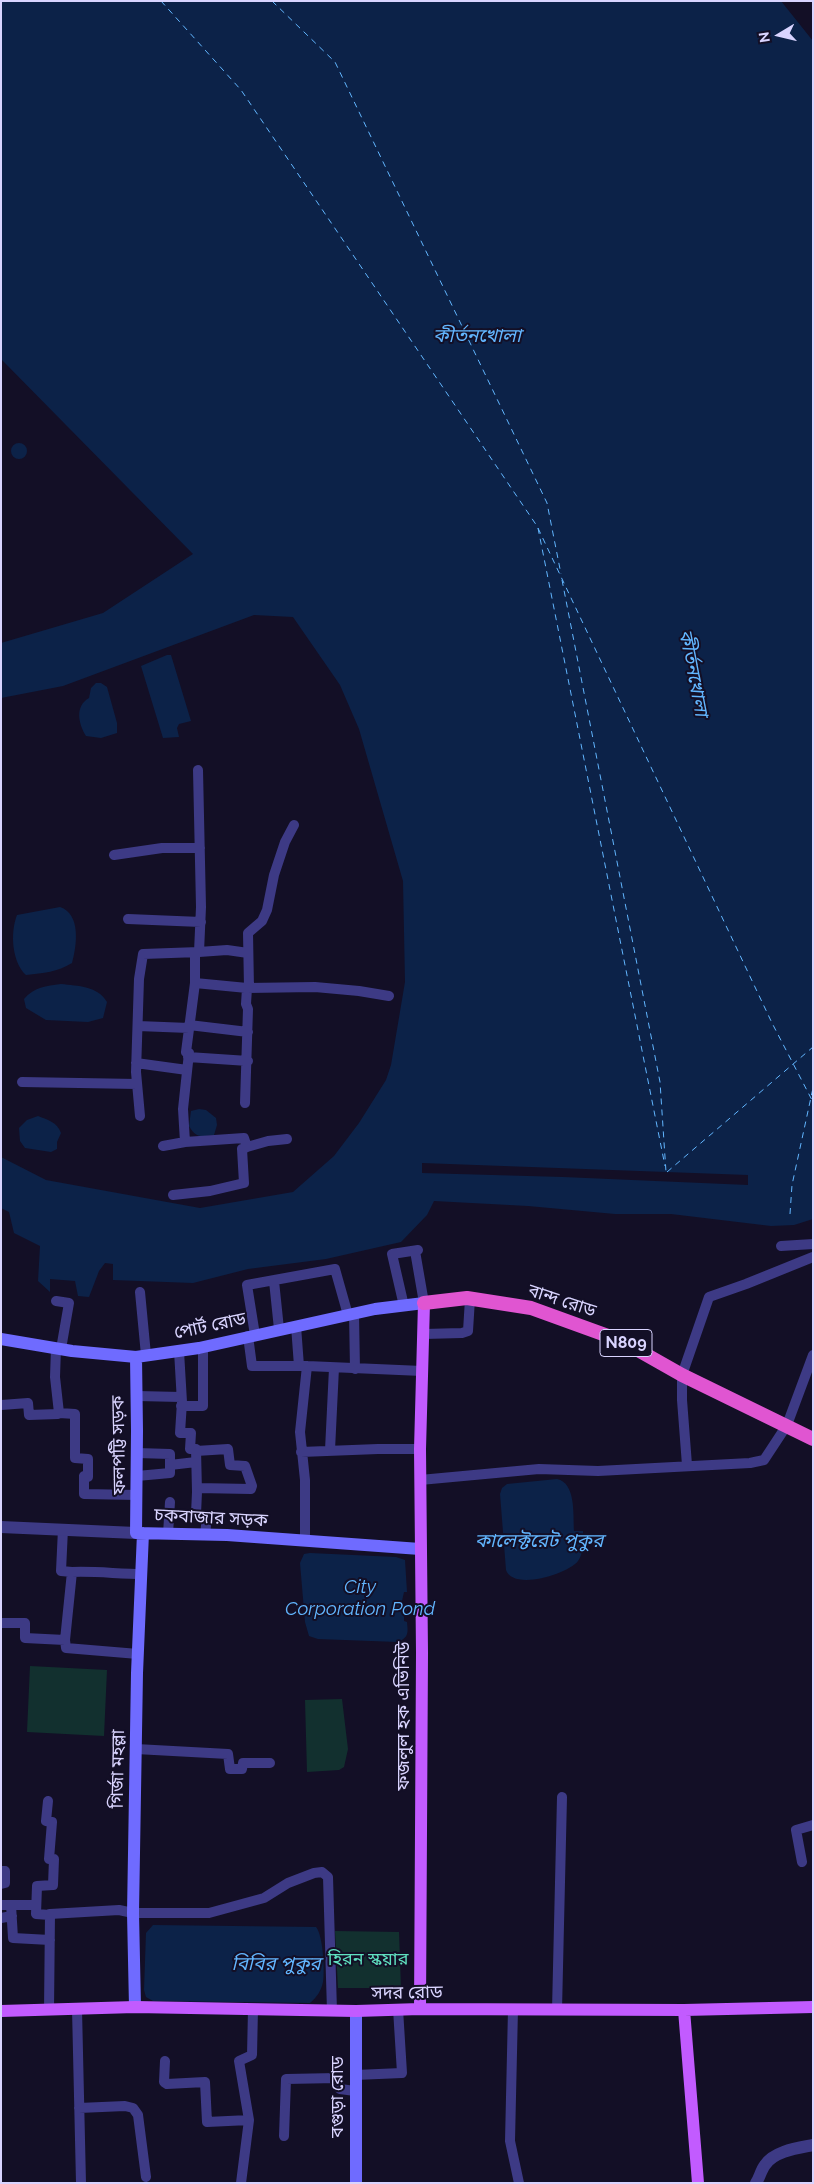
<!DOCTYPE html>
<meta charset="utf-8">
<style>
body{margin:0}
#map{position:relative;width:814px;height:2184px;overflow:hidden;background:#130f26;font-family:Raleway,sans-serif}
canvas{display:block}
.frame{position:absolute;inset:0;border:2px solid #d9d4ff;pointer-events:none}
.north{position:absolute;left:754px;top:10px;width:50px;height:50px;-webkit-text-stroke:4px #130f26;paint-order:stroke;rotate:261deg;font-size:14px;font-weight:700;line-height:20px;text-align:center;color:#d9d4ff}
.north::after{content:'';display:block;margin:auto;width:18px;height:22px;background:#d9d4ff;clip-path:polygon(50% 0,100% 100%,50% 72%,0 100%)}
</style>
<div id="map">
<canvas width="814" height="2184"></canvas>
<div class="frame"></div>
<div class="north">N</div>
</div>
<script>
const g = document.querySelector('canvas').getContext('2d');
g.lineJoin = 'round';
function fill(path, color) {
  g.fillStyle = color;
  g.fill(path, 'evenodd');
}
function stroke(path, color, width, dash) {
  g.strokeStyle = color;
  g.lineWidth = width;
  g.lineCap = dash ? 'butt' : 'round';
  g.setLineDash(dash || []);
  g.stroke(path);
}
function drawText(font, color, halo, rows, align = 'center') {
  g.font = font + ' Raleway,"Noto Sans Bengali",sans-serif';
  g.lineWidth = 4;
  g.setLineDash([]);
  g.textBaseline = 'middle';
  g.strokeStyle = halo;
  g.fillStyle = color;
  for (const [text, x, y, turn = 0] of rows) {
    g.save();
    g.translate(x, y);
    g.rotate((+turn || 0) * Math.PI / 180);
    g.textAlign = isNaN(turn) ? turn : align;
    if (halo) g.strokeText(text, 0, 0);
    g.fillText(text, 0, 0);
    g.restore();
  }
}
fill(new Path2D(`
 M 30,1666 L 107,1670 L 104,1736 L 27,1732 Z
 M 342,1699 L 348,1749 L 344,1767 L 339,1770 L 307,1772 L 305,1700 Z
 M 335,1931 L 399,1932 L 401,1988 L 338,1988 Z`), '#12302f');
fill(new Path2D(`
 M 1,1 L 781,1 L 813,41 L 813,1219 L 794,1225 L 771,1226 L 671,1214 L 615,1214 L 528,1206 L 434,1201 L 427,1215 L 401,1242 L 326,1259 L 248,1269 L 193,1283 L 113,1280 L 113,1264 L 105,1263 L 99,1271 L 89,1297 L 78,1296 L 75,1281 L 50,1279 L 50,1292 L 38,1281 L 40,1246 L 14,1233 L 9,1212 L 1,1208 L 1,1157 L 46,1180 L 200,1208 L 293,1192 L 334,1156 L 359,1123 L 386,1080 L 391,1065 L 405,982 L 403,881 L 359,729 L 340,685 L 293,617 L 254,615 L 63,686 L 1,698 L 1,643 L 103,613 L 193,554 L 1,359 Z
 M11 451a8 8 0 1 1 16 0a8 8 0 1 1-16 0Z
 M 167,655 L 171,655 L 191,721 L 179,724 L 177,728 L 179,737 L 163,738 L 141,666 Z
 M 96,683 L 101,683 L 107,687 L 117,723 L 117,733 L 101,738 L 86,736 C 78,723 75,706 89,698 L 91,688 Z
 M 60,907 C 81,914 77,945 72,963 C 57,972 44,973 26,975 C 12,962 10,933 17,915 Z
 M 61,984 C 78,986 98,986 107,1002 L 103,1018 L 88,1022 L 46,1020 L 26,1008 L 24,999 C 34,987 46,986 61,984 Z
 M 199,1109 L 206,1110 L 216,1118 L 217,1125 L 214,1135 C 200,1137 196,1138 189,1126 L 191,1111 Z
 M 38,1116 C 48,1120 57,1122 61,1133 L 57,1142 L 57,1149 L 51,1152 L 25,1148 L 20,1141 L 19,1128 L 27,1120 Z
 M 557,1479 C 576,1483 573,1514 574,1531 L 583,1531 C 583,1540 584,1553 578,1561 C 568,1574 513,1591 506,1570 L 500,1494 L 502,1488 L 507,1484 Z
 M 310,1553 L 396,1557 L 405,1560 L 407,1592 L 404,1592 L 402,1601 L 404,1607 L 407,1607 L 407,1611 L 404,1612 L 404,1621 L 407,1622 C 408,1633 409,1637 398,1642 L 318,1639 L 309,1636 L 305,1622 L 300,1563 L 304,1554 Z
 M 153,1925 L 316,1927 C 323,1935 325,1971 323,1982 C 321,1991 317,1997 310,2003 L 153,2001 L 146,1997 L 144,1990 L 146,1933 Z`), '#0c2248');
fill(new Path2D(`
 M 422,1163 L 748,1175 L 748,1185 L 563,1177 L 422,1173 Z`), '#130f26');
stroke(new Path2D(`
 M 161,1 L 241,90 L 537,526 L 772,1023 L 813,1102
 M 272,1 L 335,62 L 547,503 L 561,574
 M 538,528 L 665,1166
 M 562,580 L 660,1082 L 666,1172
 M 667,1172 L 813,1047
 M 790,1214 L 792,1185 L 813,1088`), '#62b6ff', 1, [6, 5]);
stroke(new Path2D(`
 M 114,855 L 162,848 L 200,848
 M 128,919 L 201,922
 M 195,952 L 195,983 L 247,988
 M 199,952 L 227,950 L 248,953
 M 249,988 L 248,933 L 262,921 L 267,910 L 274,875 L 285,842 L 294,825
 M 189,1025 L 248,1032
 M 138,1026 L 189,1028
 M 188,1057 L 248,1061
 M 136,1063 L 187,1070
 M 22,1082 L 137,1084
 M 245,1103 L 248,1009 L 246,1004 L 247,988 L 315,987 L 359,991 L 389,996
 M 140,1116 L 136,1072 L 139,979 L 143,954 L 199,952 L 201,907 L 198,770
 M 163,1146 L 185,1142 L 183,1109 L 189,1053 L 186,1052 L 195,983
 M 247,1147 L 268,1141 L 287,1139
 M 173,1195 L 210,1191 L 244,1183 L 242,1149 L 247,1147 L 244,1138 L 185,1142
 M 781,1246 L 813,1244
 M 415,1251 L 424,1303
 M 274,1281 L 279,1329
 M 140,1292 L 146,1355
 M 56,1301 L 69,1303 L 61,1349
 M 404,1306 L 392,1254 L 418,1250
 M 354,1313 L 355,1369
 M 296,1326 L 299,1366
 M 424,1334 L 462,1333 L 468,1331 L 470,1299
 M 255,1335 L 247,1285 L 335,1269 L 348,1315
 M 248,1336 L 252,1366 L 307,1366 L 422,1371
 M 56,1348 L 55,1377 L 59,1413 L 75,1414 L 75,1458 L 88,1459 L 88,1477 L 84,1476 L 84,1494 L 137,1495
 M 179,1351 L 182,1402 L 180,1433 L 191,1433 L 190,1449 L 196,1449 L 197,1492 L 196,1514 L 207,1516 L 205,1535
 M 137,1396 L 181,1397
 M 1,1405 L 28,1403 L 29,1415 L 58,1414 L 59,1413
 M 181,1406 L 203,1406 L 203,1347
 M 330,1450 L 334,1368
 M 196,1451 L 228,1449 L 230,1465 L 245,1466 L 252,1486 L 251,1489 L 197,1488
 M 301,1452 L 378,1449 L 420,1449
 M 170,1465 L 196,1462
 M 687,1465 L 682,1400 L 682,1375 L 709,1297 L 746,1284 L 813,1257
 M 137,1476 L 170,1473 L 170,1454 L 137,1453
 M 420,1480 L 539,1469 L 598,1471 L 750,1463 L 764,1460 L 787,1425 L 813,1355
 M 63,1529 L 61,1571 L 72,1572 L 65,1640
 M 168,1534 L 170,1502
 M 305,1541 L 305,1480 L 300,1432 L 307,1366
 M 72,1572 C 96,1571 119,1574 142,1574
 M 1,1623 L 25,1623 L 25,1638 L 65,1640 L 66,1648 L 138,1654
 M 136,1749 L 228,1754 L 230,1769 L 242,1769 L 243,1763 L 270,1763
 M 48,1801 L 46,1821 L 52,1822 L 49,1859 L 54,1859 L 53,1885 L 37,1886 L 36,1914 L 50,1915
 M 802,1862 L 796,1830 L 813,1825
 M 1,1871 L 5,1871 L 5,1883 L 1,1884
 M 1,1905 L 36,1905
 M 11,1905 L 13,1938 L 50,1940
 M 1,1918 L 12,1916
 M 77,2009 L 81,2183
 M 513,2009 L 510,2141 L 519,2183
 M 49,2010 L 50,1914 L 119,1910 L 133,1913 L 209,1913 L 264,1898 L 288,1883 L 314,1873 L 322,1872 L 328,1877 L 332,2011
 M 557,2010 L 562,1797
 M 165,2061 L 164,2082 L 167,2084 L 205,2082 L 207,2122 L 249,2120
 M 355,2075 L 402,2073 L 398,2009
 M 79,2108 L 125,2106 L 133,2108 L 138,2115 L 146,2177
 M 284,2136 L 286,2079 L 337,2078 L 340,2089 L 355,2091
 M 241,2183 L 249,2120 L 239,2061 L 252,2055 L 253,2009`), '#3d3a85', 10);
stroke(new Path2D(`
 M 1,1527 L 136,1533
 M 756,2183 C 760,2177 761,2170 765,2165 C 774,2151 798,2148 813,2145`), '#3d3a85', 12);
stroke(new Path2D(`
 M 1,1339 L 72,1351 L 136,1357 L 199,1348 L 375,1309 L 424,1303
 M 136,1357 L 137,1431 L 136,1533 L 227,1535 L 420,1549
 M 135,2007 L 133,1913 L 137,1673 L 143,1533
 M 356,2011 L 356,2183`), '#6f6bff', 12);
stroke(new Path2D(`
 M 420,2009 L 422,1653 L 420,1449 L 424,1303
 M 684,2010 L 698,2183
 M 1,2011 L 135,2007 L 356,2011 L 420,2009 L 684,2010 L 813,2007`), '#c25bff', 12);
stroke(new Path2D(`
 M 424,1303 L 467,1298 L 531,1308 L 622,1341 L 682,1375 L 813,1439`), '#e055d1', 14);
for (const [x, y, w] of [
 [626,1343,52]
]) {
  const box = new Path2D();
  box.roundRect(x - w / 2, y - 13.5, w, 27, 4);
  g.fillStyle = '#130f26';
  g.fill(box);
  stroke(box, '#d9d4ff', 1);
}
drawText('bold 16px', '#d9d4ff', null, [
 ["N809",626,1343]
]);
drawText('18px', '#d9d4ff', '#130f26', [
 ["বান্দ রোড",562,1301,18],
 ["পোর্ট রোড",210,1326,-12],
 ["ফলপট্টি সড়ক",119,1445,-91],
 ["চকবাজার সড়ক",211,1518,3],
 ["ফজলুল হক এভিনিউ",404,1716,-90],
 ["গির্জা মহল্লা",118,1769,-89],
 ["সদর রোড",407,1993,-1],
 ["বগুড়া রোড",338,2097,-90]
]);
drawText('18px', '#5fe0c0', '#130f26', [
 ["হিরন স্কয়ার",368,1960]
]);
drawText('italic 19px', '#62b6ff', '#130f26', [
 ["কীর্তনখোলা",477,336],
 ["কীর্তনখোলা",693,673,79],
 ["কালেক্টরেট পুকুর",539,1541],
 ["City",360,1587],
 ["Corporation Pond",360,1609],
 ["বিবির পুকুর",276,1964]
]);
</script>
